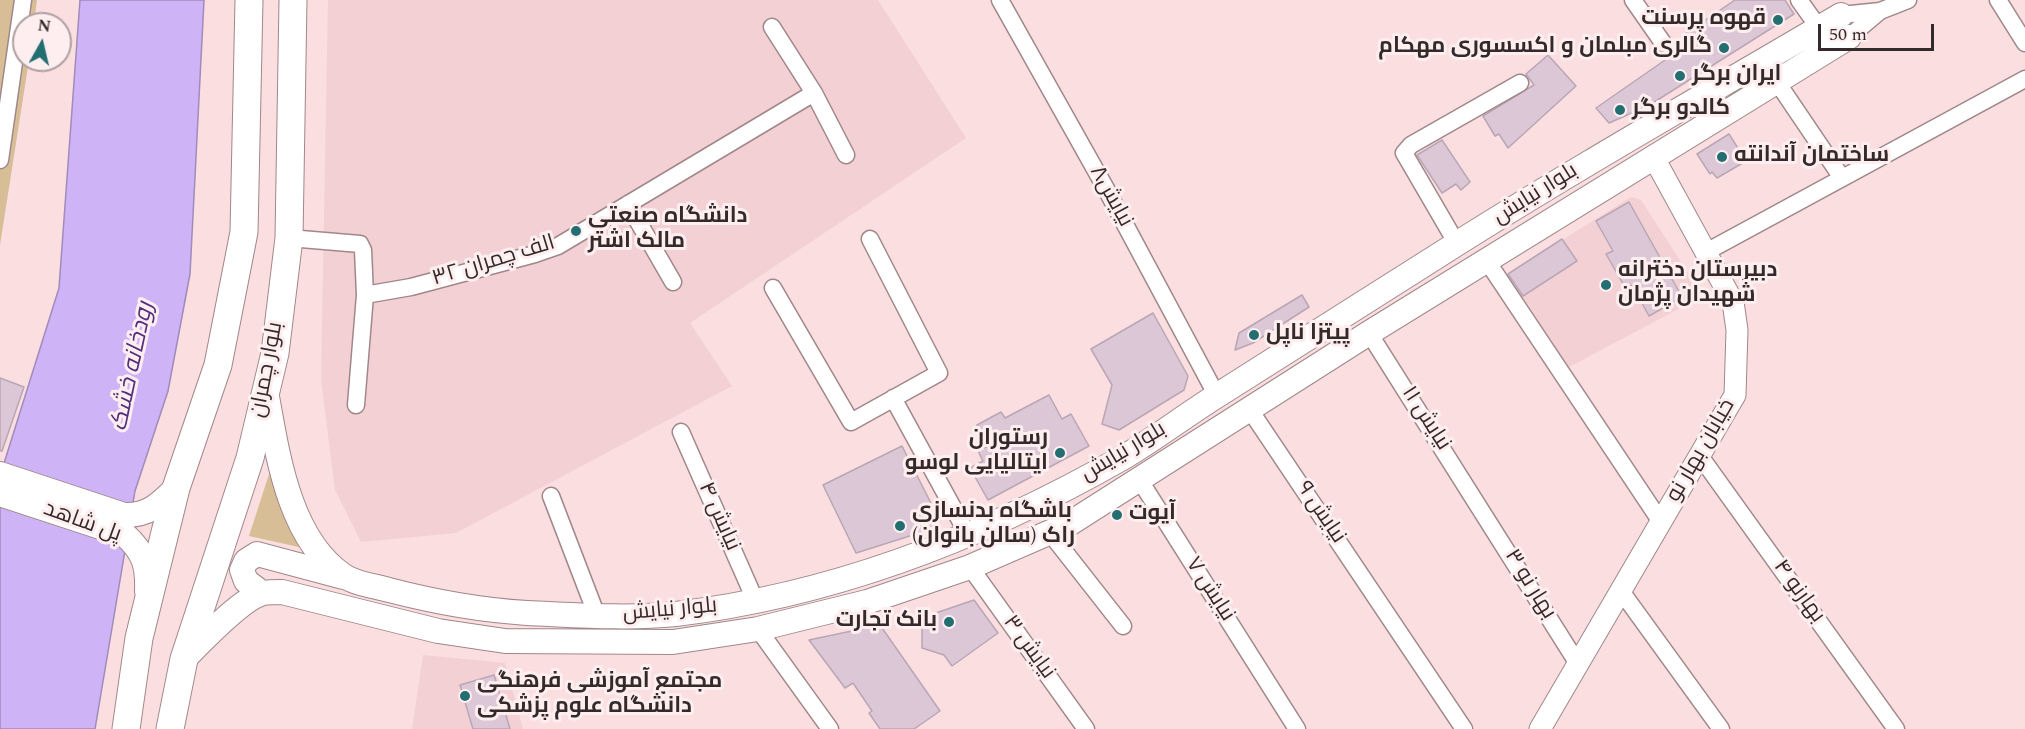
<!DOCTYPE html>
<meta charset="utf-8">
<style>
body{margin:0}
#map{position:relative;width:2025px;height:729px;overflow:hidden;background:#fadee0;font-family:Spectral,serif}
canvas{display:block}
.north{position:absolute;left:12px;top:12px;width:60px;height:60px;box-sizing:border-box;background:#ffeef0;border:2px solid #aea0a1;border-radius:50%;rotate:8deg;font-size:16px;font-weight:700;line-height:24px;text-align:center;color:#352a2b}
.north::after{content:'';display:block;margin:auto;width:21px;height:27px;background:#236e71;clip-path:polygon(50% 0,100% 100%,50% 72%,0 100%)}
.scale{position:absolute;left:1818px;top:24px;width:116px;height:27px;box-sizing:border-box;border:3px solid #352a2b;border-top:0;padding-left:8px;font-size:18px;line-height:21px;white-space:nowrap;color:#352a2b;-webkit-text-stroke:4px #ffeef0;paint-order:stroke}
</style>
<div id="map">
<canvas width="2025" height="729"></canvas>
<div class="north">N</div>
<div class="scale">50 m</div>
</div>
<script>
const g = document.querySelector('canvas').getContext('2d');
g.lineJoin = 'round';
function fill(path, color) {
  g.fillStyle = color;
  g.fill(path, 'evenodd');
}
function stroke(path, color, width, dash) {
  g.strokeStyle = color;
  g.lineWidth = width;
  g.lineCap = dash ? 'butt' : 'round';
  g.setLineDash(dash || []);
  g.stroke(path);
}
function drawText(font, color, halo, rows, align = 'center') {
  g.font = font + ' Spectral,Cairo,serif';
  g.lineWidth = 6;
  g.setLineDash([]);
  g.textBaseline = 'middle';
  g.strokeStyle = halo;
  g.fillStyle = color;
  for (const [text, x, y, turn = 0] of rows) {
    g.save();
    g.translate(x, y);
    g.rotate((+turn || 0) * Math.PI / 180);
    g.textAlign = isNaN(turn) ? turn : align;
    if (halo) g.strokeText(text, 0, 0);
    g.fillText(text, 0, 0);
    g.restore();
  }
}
fill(new Path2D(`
 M 328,0 L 878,0 L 966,138 L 690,323 L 732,386 L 456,533 L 361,542 L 335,490 L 321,379 Z
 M 1631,197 L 1641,200 L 1703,296 L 1569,367 L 1508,274 Z
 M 423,655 L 505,663 L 523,729 L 412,729 Z`), '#f3d0d3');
fill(new Path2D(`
 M 0,0 L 37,0 L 34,24 L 24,24 L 24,60 L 29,60 L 0,245 Z
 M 272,465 L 312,550 L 249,536 Z`), '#d7be96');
const water = new Path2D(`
 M 80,0 L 204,0 L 190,274 L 168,391 L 135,491 L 95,729 L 0,729 L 0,476 L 59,288 Z`);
fill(water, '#ceb4f7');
stroke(water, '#a08bba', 1.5);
const building = new Path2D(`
 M 1735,0 L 1785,0 L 1794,14 L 1648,106 L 1609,123 L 1596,108 L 1691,42 L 1685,34 Z
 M 1548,55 L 1576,86 L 1508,148 L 1499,134 L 1495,136 L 1483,116 L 1534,85 L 1526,74 Z
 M 1729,134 L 1746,161 L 1717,178 L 1712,172 L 1710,174 L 1697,154 Z
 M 1442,140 L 1470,182 L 1461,190 L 1456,184 L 1442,193 L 1417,155 Z
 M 1629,202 L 1682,297 L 1649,316 L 1632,285 L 1626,289 L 1606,254 L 1613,251 L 1596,221 Z
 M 1562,239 L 1577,261 L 1523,296 L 1508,274 Z
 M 1302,295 L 1309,307 L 1253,343 L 1235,350 L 1239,333 Z
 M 1153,313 L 1188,376 L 1184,390 L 1119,430 L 1102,424 L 1112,385 L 1091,349 Z
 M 0,378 L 24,387 L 2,451 L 0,451 Z
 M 1049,395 L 1062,419 L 1071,414 L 1089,446 L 988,500 L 970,468 L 983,461 L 978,451 L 988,446 L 977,425 L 1001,412 L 1005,418 Z
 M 902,446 L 940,521 L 935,528 L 856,553 L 823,485 Z
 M 974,600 L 998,633 L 952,666 L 944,655 L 922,648 L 922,624 L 918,619 Z
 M 880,625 L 940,711 L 914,729 L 880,729 L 869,713 L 872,711 L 853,683 L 845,688 L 809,640 Z
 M 494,675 L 510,729 L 473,729 L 460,685 Z`);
fill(building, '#dcc7d6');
stroke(building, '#baa6b4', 1.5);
const minor = new Path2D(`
 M 1000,0 L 1105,187 L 1217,396
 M 1633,0 L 1663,43
 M 1799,0 L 1819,28
 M 1998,0 L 2025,43
 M 1841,15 L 1880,11 L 1908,0
 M 772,27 L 814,93 L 846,155
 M 1849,37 L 1880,11
 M 1777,82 L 1842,178
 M 0,160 L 23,0
 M 628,204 L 673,282
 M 289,238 L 360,244 L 363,250 L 365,295 L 411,287 L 535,254 L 558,246 L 814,93
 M 1457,244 L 1404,153 L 1411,145 L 1520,83
 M 1706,252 L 2025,79
 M 1487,261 L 1661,522
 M 773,288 L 851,422 L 939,373 L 870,239
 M 1369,333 L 1578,664
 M 893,398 L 968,535
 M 356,405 L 365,295
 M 1250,410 L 1464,729
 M 681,432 L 756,602
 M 1700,456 L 1896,729
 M 1139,479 L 1297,729
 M 551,496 L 597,616
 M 1050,533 L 1123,626
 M 970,567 L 1086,729
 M 1621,591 L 1721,729
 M 758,629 L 830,729`);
const tertiary = new Path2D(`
 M 1540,729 L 1735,395 L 1737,330 L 1733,302 L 1654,158`);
const secondary = new Path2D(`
 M 266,391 C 277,451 288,539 344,576 C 356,584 375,586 389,590 C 435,602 479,610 527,613 C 576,615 627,619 676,614 C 834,595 986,536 1124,457 C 1156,438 1186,415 1218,395 C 1291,348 1366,302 1439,255 C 1571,171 1707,94 1841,15
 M 0,474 L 124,515 C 148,516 160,504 176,488
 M 0,494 L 125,535 C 144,552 148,566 147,591
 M 262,593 L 246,581 L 242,570 L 246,561 L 257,554 L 343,577
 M 184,659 C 201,642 242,598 263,593 C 269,592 276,592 282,592 L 438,631 L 505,641 L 673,642 L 758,629 L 867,602 L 970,567 L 1069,524 L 1369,333 L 1849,37`);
const primary = new Path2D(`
 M 126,729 L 139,638 L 176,488 L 218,365 L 244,232 L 249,0
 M 170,729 L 184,659 L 250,458 L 275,353 L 289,238 L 293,0`);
stroke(minor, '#a1878a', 19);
stroke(tertiary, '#a1878a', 23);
stroke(secondary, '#a1878a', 26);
stroke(primary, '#a1878a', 29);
stroke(minor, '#fff', 16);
stroke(tertiary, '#fff', 21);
stroke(secondary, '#fff', 24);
stroke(primary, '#fff', 27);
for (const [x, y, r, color] of [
 [1778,20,6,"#236e71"],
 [1724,48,6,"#236e71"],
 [1680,76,6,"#236e71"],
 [1620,110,6,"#236e71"],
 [1722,157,6,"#236e71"],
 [576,231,6,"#236e71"],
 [1606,285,6,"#236e71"],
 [1254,335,6,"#236e71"],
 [1060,453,6,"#236e71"],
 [1117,515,6,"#236e71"],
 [900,526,6,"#236e71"],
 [949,622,6,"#236e71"],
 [465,696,6,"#236e71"]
]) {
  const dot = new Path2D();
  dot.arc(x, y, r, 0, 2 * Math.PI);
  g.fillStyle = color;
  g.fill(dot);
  stroke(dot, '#ffeef0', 2);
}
drawText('bold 22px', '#352a2b', '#ffeef0', [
 ["قهوه پرسنت",1766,20,"right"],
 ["گالری مبلمان و اکسسوری مهکام",1712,48,"right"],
 ["ایران برگر",1692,76],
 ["کالدو برگر",1632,110],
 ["ساختمان آندانته",1734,157],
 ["دانشگاه صنعتی",588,218],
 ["مالک اشتر",588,243],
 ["دبیرستان دخترانه",1618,272],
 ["شهیدان پژمان",1618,297],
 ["پیتزا ناپل",1266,335],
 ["رستوران",1048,440,"right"],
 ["ایتالیایی لوسو",1048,465,"right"],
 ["باشگاه بدنسازی",912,513],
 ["راک (سالن بانوان)",912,538],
 ["آیوت",1129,515],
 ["بانک تجارت",937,622,"right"],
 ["مجتمع آموزشی فرهنگی",477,683],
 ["دانشگاه علوم پزشکی",477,708]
], 'left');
drawText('22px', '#352a2b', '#ffeef0', [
 ["بلوار نیایش",1536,195,-32],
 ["نیایش۸",1110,197,61],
 ["۳۲ الف چمران",494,262,-17],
 ["بلوار چمران",268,370,-79],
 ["نیایش ۱۱",1425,419,57],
 ["خیابان بهار نو",1702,451,-60],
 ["بلوار نیایش",1124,453,-31],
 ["نیایش ۹",1320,513,56],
 ["نیایش ۴",718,517,66],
 ["پل شاهد",82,523,20],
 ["۳ بهار نو",1529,585,58],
 ["نیایش ۷",1209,590,57],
 ["۴ بهارنو",1798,592,54],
 ["بلوار نیایش",670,611,-5],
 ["نیایش ۳",1028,648,54]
]);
drawText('italic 24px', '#522e7c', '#ffeef0', [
 ["رودخانه خشک",134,367,-78]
]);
</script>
